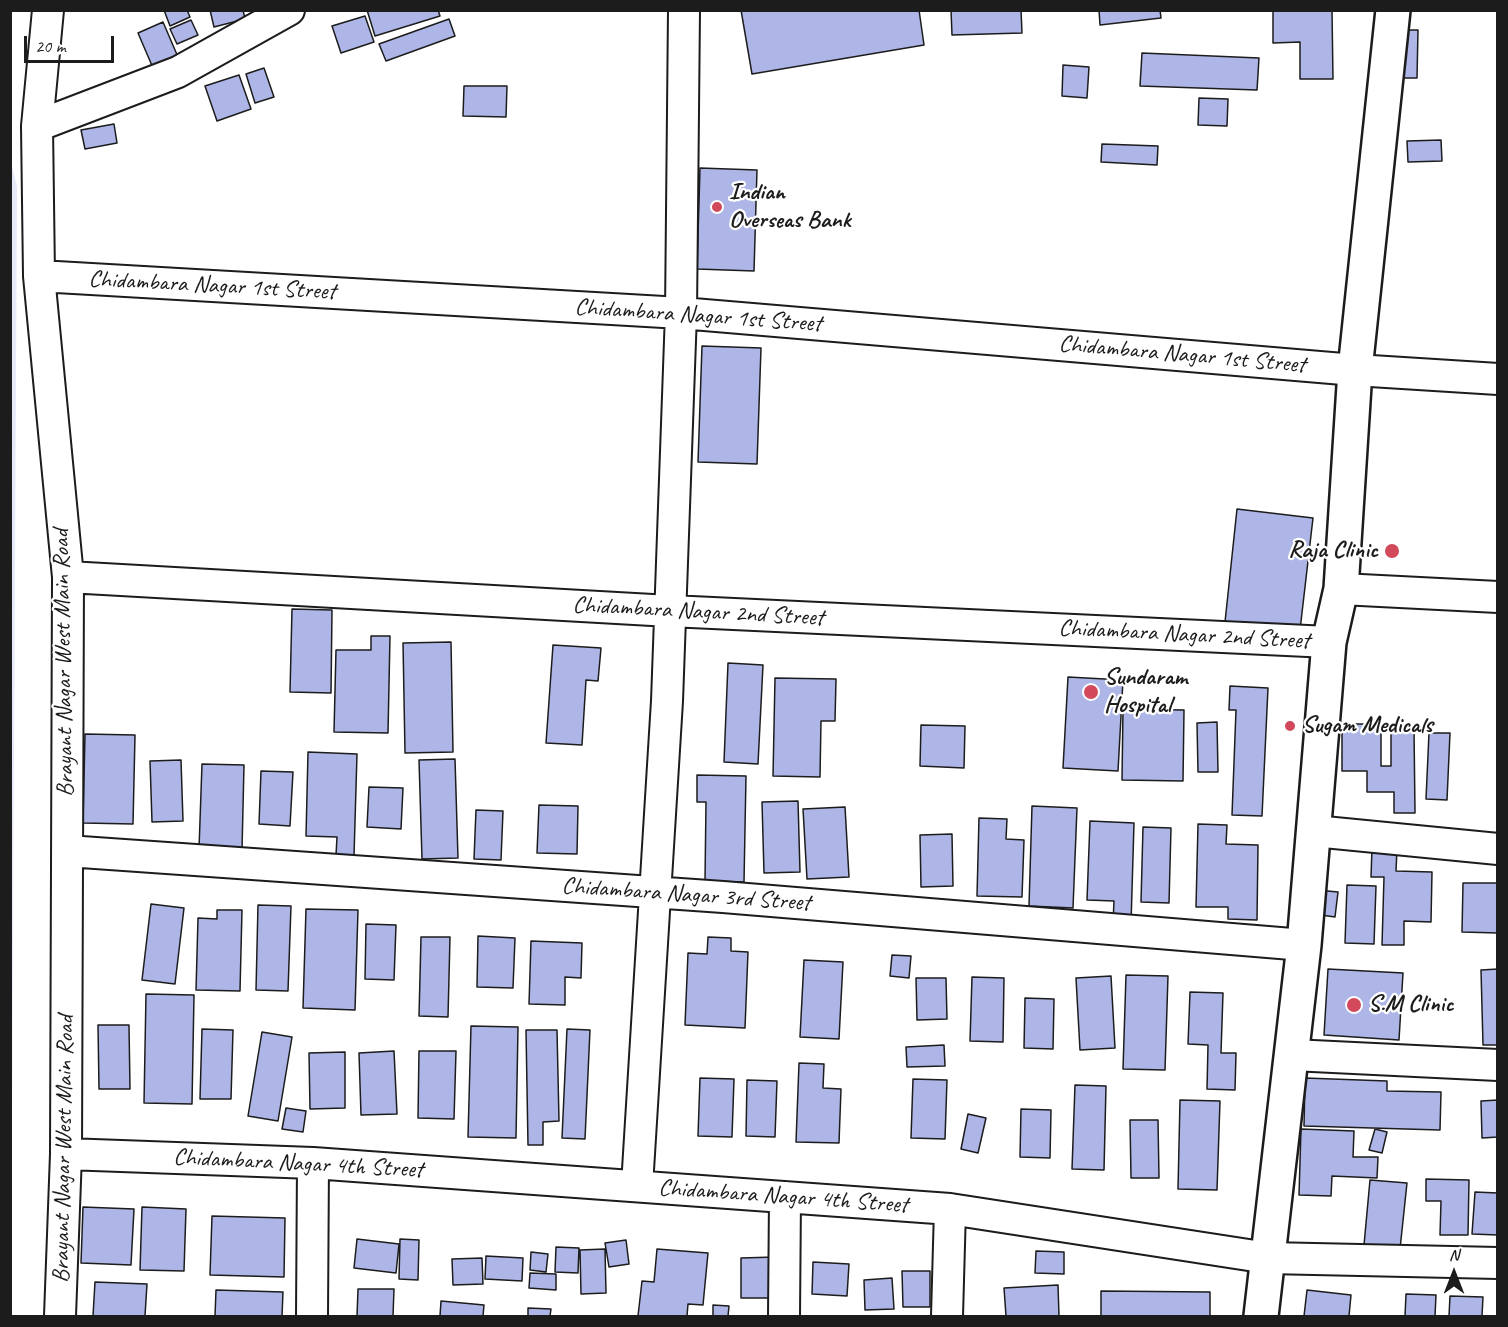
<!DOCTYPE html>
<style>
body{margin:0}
#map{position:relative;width:1508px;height:1327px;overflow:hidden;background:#fff;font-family:Caveat,sans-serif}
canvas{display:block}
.frame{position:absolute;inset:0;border:12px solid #1c1c1c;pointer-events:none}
.north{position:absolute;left:1424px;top:1243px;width:60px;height:60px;-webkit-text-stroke:4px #fff;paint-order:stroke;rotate:0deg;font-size:16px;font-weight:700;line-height:24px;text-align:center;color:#1c1c1c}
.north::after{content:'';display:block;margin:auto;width:21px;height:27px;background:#1c1c1c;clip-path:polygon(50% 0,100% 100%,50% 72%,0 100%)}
.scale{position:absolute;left:24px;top:36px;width:90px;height:27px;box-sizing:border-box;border:3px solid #1c1c1c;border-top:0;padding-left:8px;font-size:18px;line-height:21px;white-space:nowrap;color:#1c1c1c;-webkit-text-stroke:4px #fff;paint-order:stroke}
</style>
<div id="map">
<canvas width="1508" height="1327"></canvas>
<div class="frame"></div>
<div class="north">N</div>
<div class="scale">20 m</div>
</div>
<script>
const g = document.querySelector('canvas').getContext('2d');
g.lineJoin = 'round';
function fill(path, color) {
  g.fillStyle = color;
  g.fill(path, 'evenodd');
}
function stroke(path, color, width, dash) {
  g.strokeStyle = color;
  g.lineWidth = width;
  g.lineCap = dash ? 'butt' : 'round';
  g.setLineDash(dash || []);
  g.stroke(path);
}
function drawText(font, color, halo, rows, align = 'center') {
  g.font = font + ' Caveat,sans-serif';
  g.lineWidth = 4.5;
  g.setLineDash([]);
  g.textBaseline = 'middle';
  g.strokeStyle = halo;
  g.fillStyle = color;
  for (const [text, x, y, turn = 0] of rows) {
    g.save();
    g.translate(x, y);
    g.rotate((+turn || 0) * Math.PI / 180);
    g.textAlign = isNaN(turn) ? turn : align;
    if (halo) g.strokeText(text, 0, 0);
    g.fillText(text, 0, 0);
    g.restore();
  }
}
fill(new Path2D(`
 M 10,157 L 17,187 L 11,1316 L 10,1316 Z`), '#e6e9f8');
const building = new Path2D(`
 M 164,10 L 187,10 L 190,17 L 170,26 Z
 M 210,10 L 243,10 L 245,19 L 214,27 Z
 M 367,10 L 438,10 L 440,16 L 375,36 Z
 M 741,10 L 919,10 L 924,45 L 752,74 Z
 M 951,10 L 1021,10 L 1022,33 L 952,35 Z
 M 1099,10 L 1160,10 L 1161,18 L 1100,25 Z
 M 1273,10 L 1332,10 L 1333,79 L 1300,79 L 1300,42 L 1273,43 Z
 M 365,16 L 374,42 L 341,53 L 332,26 Z
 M 449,19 L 455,36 L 386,61 L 379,44 Z
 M 191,20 L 198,35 L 177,44 L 170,29 Z
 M 163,22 L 178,57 L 153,68 L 138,33 Z
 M 1399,30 L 1418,30 L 1417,78 L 1398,78 Z
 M 1142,53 L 1259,58 L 1257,90 L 1140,86 Z
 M 1063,65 L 1089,67 L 1087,98 L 1062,96 Z
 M 264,68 L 274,97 L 255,103 L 246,74 Z
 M 239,75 L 251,109 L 217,121 L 205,86 Z
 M 464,86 L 507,86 L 506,117 L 463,116 Z
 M 1199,98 L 1228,99 L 1227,126 L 1198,125 Z
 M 114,124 L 117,143 L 85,149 L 81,130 Z
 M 1441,140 L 1442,161 L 1408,162 L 1407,141 Z
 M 1102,144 L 1158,146 L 1157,165 L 1101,162 Z
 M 700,168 L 757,170 L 754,271 L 697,269 Z
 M 702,346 L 761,348 L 757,464 L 698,462 Z
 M 1237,509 L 1313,518 L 1300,630 L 1225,622 Z
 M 292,609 L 332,610 L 331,693 L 290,692 Z
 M 371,636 L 390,636 L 388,733 L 334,732 L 336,650 L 371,650 Z
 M 451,642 L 453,752 L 405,753 L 403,643 Z
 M 553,645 L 601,648 L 598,681 L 586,680 L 582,745 L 546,743 Z
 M 728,663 L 763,665 L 758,764 L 724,762 Z
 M 1068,677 L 1123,680 L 1118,771 L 1063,768 Z
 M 775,678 L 836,679 L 835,721 L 821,721 L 820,777 L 773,776 Z
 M 1230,686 L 1268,688 L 1262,816 L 1232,815 L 1236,710 L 1229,710 Z
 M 1123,709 L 1184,710 L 1183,781 L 1122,780 Z
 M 1217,722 L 1218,772 L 1198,772 L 1197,723 Z
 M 1342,724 L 1381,724 L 1381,766 L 1391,766 L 1391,729 L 1414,729 L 1415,813 L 1394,813 L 1394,792 L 1367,792 L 1367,771 L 1342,771 Z
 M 921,725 L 965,726 L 964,768 L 920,766 Z
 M 1429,733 L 1450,733 L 1447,800 L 1426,799 Z
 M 85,734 L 135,735 L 133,824 L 83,823 Z
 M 308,752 L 357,754 L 354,856 L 336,855 L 337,837 L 306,836 Z
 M 455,759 L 458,858 L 422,859 L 419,760 Z
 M 181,760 L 183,821 L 152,822 L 150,761 Z
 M 202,764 L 244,765 L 242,850 L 199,849 Z
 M 261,771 L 293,772 L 290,826 L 259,824 Z
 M 697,775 L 746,776 L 744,882 L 705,881 L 706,802 L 697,802 Z
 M 369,787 L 403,788 L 401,829 L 367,827 Z
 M 798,801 L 800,872 L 764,873 L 762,802 Z
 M 539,805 L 578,806 L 577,854 L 537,853 Z
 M 1032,806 L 1077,808 L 1073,908 L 1029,906 Z
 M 845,807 L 849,877 L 807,879 L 803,809 Z
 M 476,810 L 503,811 L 501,860 L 474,859 Z
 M 979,818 L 1007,819 L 1006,839 L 1024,840 L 1022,897 L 977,896 Z
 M 1090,821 L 1134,823 L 1131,924 L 1113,923 L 1114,901 L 1087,900 Z
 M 1198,824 L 1227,825 L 1226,844 L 1258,845 L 1257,920 L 1228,919 L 1228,907 L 1196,907 Z
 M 1143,827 L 1171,828 L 1169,903 L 1141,902 Z
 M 952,834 L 953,886 L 921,887 L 920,835 Z
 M 1372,848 L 1397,849 L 1396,871 L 1432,872 L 1431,922 L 1404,921 L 1404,945 L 1382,945 L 1384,877 L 1371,877 Z
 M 1463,883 L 1498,883 L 1498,933 L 1462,932 Z
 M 1347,885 L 1376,886 L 1374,944 L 1345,943 Z
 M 1317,890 L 1338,892 L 1335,917 L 1314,914 Z
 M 151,904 L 184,908 L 175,984 L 142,980 Z
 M 258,905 L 291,906 L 288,991 L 256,990 Z
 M 306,909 L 358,910 L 355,1010 L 303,1008 Z
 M 217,910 L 242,910 L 240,991 L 196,990 L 198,918 L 217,919 Z
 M 366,924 L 396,925 L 394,980 L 365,979 Z
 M 478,936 L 515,938 L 513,988 L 477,987 Z
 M 421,937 L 450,937 L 448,1017 L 419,1016 Z
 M 708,937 L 731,938 L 731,951 L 748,952 L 745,1028 L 685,1025 L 688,953 L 707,954 Z
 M 531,941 L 582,943 L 581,978 L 565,977 L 565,1005 L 529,1004 Z
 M 892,955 L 911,956 L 909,978 L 890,976 Z
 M 804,960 L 843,962 L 839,1039 L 800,1037 Z
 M 1328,969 L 1403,973 L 1399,1040 L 1324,1035 Z
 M 1498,969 L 1498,1045 L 1483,1045 L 1481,970 Z
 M 1126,975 L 1168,976 L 1165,1070 L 1123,1069 Z
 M 1111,976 L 1115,1048 L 1080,1050 L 1076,978 Z
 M 972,977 L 1004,978 L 1003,1042 L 970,1041 Z
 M 916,978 L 946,978 L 947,1019 L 917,1020 Z
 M 1190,992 L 1223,993 L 1221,1053 L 1236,1053 L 1235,1090 L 1207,1089 L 1208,1045 L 1188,1044 Z
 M 146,994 L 194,995 L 192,1104 L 144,1103 Z
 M 1025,998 L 1054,999 L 1053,1049 L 1024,1048 Z
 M 98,1025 L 129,1025 L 130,1089 L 99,1089 Z
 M 471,1026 L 518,1027 L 516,1138 L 468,1137 Z
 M 202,1029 L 233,1030 L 231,1099 L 200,1099 Z
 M 567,1029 L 590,1030 L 585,1139 L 562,1138 Z
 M 526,1030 L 557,1030 L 559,1121 L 543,1122 L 543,1145 L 528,1145 Z
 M 262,1032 L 292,1037 L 278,1121 L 248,1116 Z
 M 944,1045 L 945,1066 L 907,1067 L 906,1047 Z
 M 394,1051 L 397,1114 L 361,1115 L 359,1053 Z
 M 419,1051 L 456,1051 L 454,1119 L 418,1118 Z
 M 345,1052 L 345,1108 L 310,1109 L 309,1053 Z
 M 799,1063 L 824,1064 L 823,1088 L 841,1089 L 839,1143 L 796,1142 Z
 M 700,1078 L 734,1079 L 732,1137 L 698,1136 Z
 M 1305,1078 L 1387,1081 L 1387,1091 L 1441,1092 L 1440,1130 L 1304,1126 Z
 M 913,1079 L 947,1080 L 945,1139 L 911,1138 Z
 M 747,1080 L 777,1081 L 775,1137 L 746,1136 Z
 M 1075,1085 L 1106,1086 L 1104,1170 L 1072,1169 Z
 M 1180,1100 L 1220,1101 L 1217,1190 L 1178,1189 Z
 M 1498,1100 L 1498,1137 L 1482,1138 L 1481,1101 Z
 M 286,1108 L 306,1111 L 303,1132 L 282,1129 Z
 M 1021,1109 L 1051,1110 L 1050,1158 L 1020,1157 Z
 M 968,1114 L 986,1118 L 978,1153 L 961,1149 Z
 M 1130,1120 L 1158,1120 L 1159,1178 L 1131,1178 Z
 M 1301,1129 L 1354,1131 L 1353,1157 L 1378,1157 L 1377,1178 L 1332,1176 L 1331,1196 L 1299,1195 Z
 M 1375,1129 L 1387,1132 L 1382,1153 L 1369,1150 Z
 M 1426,1179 L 1469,1180 L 1468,1235 L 1440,1235 L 1441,1201 L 1426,1201 Z
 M 1370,1180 L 1407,1183 L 1400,1249 L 1364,1245 Z
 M 1475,1192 L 1498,1193 L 1498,1235 L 1472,1234 Z
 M 83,1207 L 134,1209 L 131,1265 L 81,1263 Z
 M 142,1207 L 186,1209 L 184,1271 L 140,1270 Z
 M 212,1216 L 285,1218 L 284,1277 L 210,1275 Z
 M 357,1239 L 399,1244 L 396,1273 L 354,1268 Z
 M 400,1239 L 419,1240 L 418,1280 L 399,1279 Z
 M 626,1240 L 629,1264 L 609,1267 L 605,1243 Z
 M 556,1247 L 579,1248 L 578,1273 L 555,1272 Z
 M 605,1249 L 606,1293 L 581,1294 L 580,1250 Z
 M 657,1249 L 708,1253 L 703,1305 L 688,1304 L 687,1316 L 638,1316 L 642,1281 L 654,1282 Z
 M 1036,1251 L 1064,1252 L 1064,1274 L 1035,1273 Z
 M 531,1252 L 548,1254 L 546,1272 L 530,1270 Z
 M 486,1256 L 523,1258 L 522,1281 L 485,1279 Z
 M 775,1257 L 776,1298 L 741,1298 L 741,1258 Z
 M 482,1258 L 483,1284 L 453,1285 L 452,1259 Z
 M 813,1262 L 849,1264 L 847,1296 L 812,1294 Z
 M 902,1271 L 930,1271 L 930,1307 L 903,1307 Z
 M 530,1273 L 556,1274 L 556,1290 L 529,1288 Z
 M 892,1278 L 894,1309 L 865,1310 L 864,1280 Z
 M 95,1282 L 147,1284 L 145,1316 L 93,1316 Z
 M 1058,1285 L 1059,1316 L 1006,1316 L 1004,1288 Z
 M 358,1289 L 394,1289 L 393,1316 L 357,1316 Z
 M 216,1290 L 283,1292 L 282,1316 L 215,1316 Z
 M 1307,1290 L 1351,1295 L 1349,1316 L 1304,1316 Z
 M 1101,1291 L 1210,1292 L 1210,1316 L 1101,1316 Z
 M 1406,1294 L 1436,1295 L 1435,1316 L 1405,1316 Z
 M 1450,1296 L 1483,1297 L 1482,1316 L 1449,1316 Z
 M 441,1301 L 484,1305 L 483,1316 L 440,1316 Z
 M 713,1305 L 729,1306 L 728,1316 L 713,1316 Z
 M 528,1308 L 551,1309 L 550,1316 L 528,1316 Z`);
fill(building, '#adb6e6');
stroke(building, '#1c1c1c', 1.5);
const minor = new Path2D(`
 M 48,10 L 37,126 L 39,276 L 68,577 L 66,1154 L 60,1316
 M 37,126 L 178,72 L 289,10
 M 39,276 L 681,313 L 1355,370 L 1498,379
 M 68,577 L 670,611 L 1329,642
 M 1341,589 L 1498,597
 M 1314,831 L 1498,849
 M 67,851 L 723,897 L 1304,945
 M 1292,1055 L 1498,1065
 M 66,1154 L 313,1163 L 950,1209 L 1268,1258 L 1498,1263
 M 637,1186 L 667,701 L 681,313 L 684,10
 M 312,1316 L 313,1163
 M 784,1316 L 785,1197
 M 947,1316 L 950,1209`);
const major = new Path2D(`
 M 1261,1316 L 1304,945 L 1329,642 L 1341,589 L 1355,370 L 1393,10`);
stroke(minor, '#1c1c1c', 34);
stroke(major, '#1c1c1c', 38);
stroke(minor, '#fff', 30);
stroke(major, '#fff', 33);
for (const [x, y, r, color] of [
 [717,207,6,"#d1495b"],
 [1392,551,8,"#d1495b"],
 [1091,692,8,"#d1495b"],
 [1290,726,6,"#d1495b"],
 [1354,1005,8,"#d1495b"]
]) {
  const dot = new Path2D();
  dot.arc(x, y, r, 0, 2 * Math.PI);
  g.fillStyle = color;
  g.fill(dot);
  stroke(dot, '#fff', 2);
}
drawText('bold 24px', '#1c1c1c', '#fff', [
 ["Indian",729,193],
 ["Overseas Bank",729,221],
 ["Raja Clinic",1378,551,"right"],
 ["Sundaram",1104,678],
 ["Hospital",1104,706],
 ["Sugam Medicals",1302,726],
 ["S.M Clinic",1368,1005]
], 'left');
drawText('24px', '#1c1c1c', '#fff', [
 ["Chidambara Nagar 1st Street",212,286,3],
 ["Chidambara Nagar 1st Street",698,316,4],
 ["Chidambara Nagar 1st Street",1182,355,5],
 ["Chidambara Nagar 2nd Street",698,612,3],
 ["Chidambara Nagar 2nd Street",1184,635,3],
 ["Brayant Nagar West Main Road",64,663,-91],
 ["Chidambara Nagar 3rd Street",686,895,4],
 ["Brayant Nagar West Main Road",64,1149,-89],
 ["Chidambara Nagar 4th Street",298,1164,3],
 ["Chidambara Nagar 4th Street",783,1197,4]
]);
</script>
